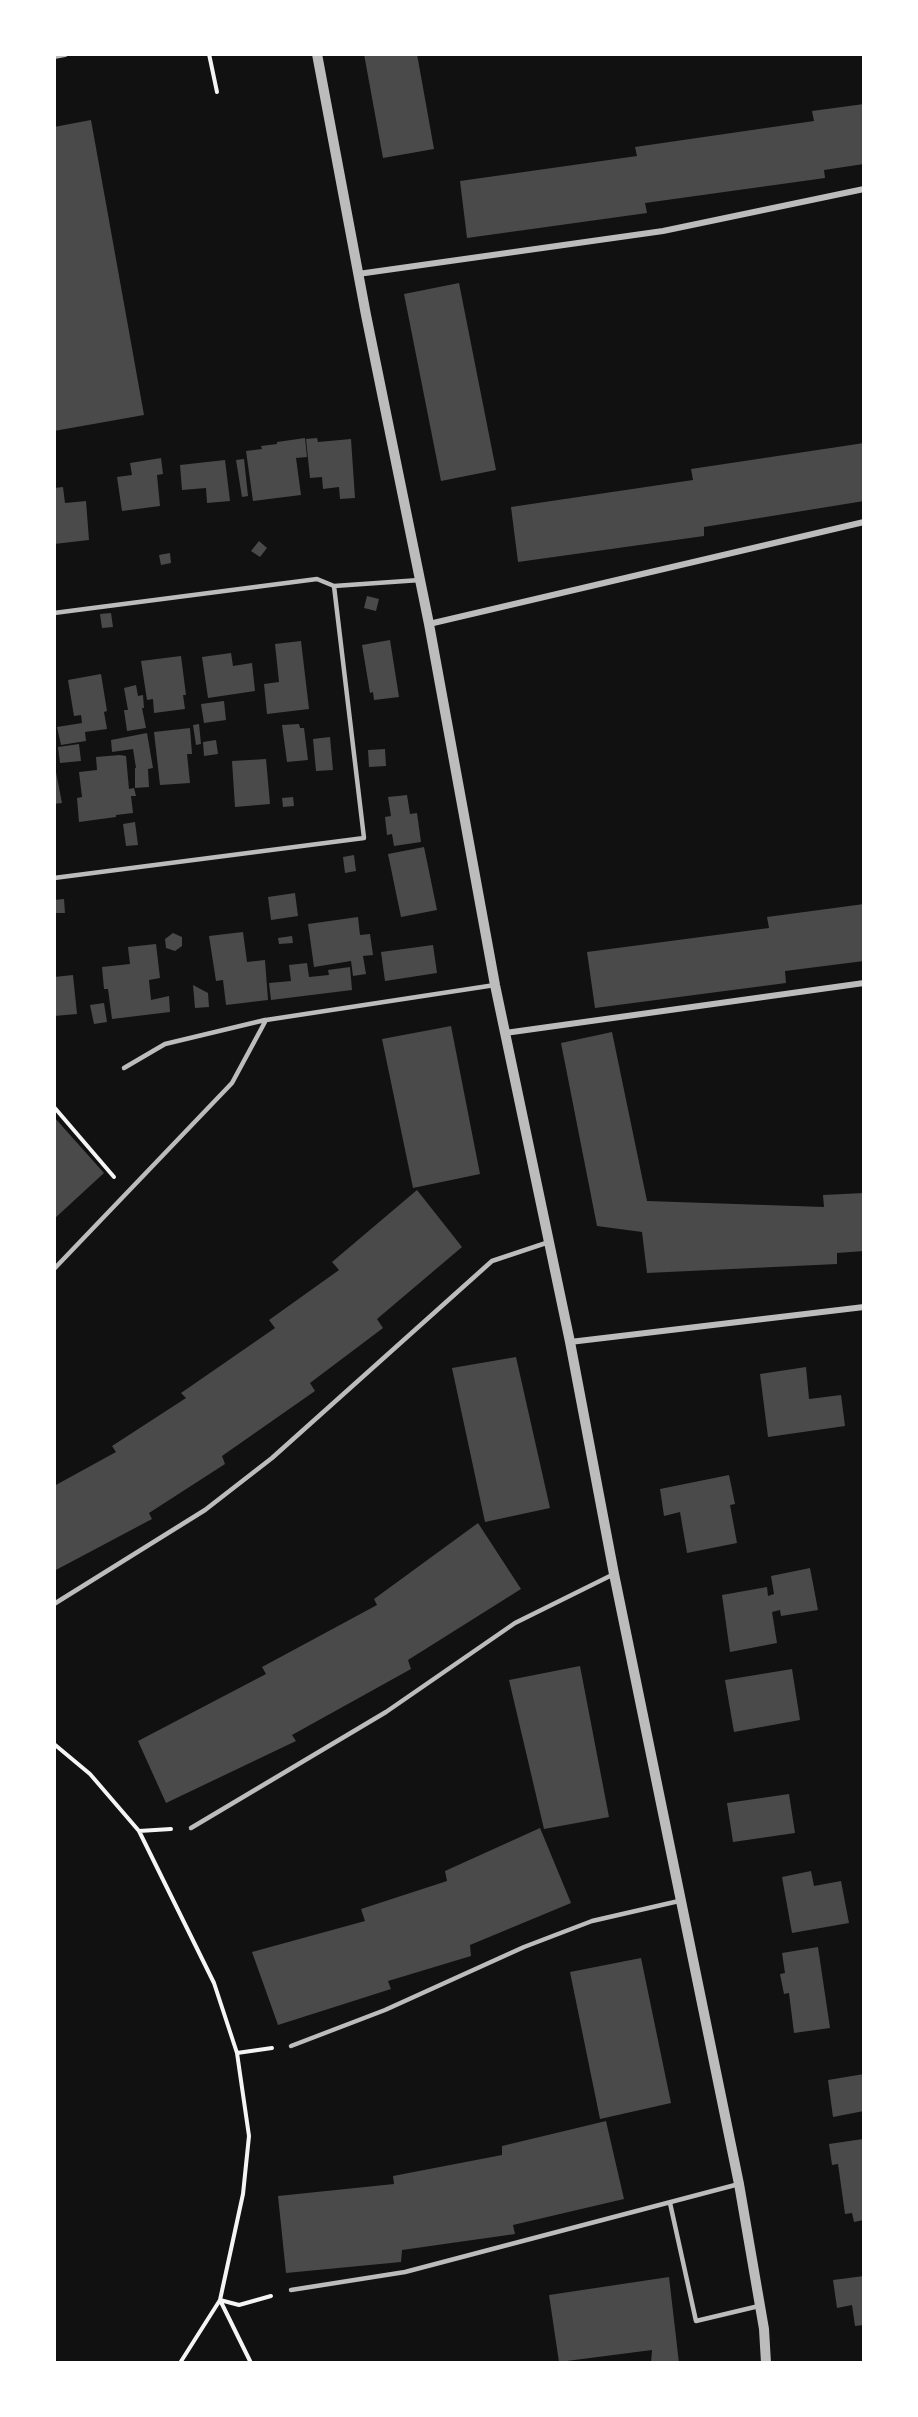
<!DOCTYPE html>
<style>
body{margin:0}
#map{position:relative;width:918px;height:2417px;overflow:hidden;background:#111;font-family:Inter,sans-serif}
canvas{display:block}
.frame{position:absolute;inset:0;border:56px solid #fff;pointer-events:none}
</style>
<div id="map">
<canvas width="918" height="2417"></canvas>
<div class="frame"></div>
</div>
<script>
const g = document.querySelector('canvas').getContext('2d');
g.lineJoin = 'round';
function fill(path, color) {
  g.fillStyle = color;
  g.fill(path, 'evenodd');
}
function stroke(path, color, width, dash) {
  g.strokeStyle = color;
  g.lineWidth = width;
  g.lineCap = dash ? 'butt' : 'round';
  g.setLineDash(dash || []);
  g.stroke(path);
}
fill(new Path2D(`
 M 364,54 L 417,54 L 434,149 L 383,158 Z
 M 864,104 L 864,164 L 824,170 L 825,178 L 645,203 L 647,213 L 467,238 L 460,181 L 637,156 L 635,147 L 814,121 L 812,111 Z
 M 91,120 L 144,415 L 54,431 L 54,127 Z
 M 459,283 L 496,470 L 441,481 L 404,294 Z
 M 305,438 L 307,457 L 296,458 L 301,495 L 253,501 L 246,451 L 262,449 L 261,446 L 277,444 L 277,442 Z
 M 317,438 L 318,442 L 351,439 L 355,498 L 340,499 L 339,487 L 323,489 L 322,477 L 310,478 L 306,439 Z
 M 864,443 L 864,501 L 704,527 L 704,536 L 518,562 L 511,507 L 693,480 L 691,469 Z
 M 161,458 L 163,474 L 157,475 L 160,506 L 122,511 L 117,477 L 132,475 L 130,463 Z
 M 244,459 L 248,496 L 242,497 L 236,460 Z
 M 225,460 L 230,501 L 207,503 L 206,488 L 182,490 L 180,465 Z
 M 63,487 L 65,503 L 86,501 L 89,540 L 54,544 L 54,488 Z
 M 259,541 L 267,548 L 260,557 L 251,551 Z
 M 170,553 L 171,563 L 161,565 L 159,555 Z
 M 367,596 L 379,599 L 376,611 L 364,608 Z
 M 111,613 L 113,627 L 102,628 L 100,614 Z
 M 390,640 L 399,697 L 374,700 L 373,692 L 370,693 L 362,645 Z
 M 301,641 L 309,709 L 267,714 L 264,684 L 279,682 L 275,644 Z
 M 231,653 L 233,666 L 252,663 L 255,691 L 208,698 L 202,657 Z
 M 181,656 L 186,695 L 183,695 L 185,709 L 154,713 L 153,699 L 147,700 L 141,661 Z
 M 101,674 L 107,711 L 104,712 L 107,729 L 85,732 L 86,741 L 61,745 L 57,727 L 82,723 L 81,715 L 74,716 L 68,680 Z
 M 136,685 L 138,696 L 143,695 L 144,708 L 142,708 L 146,728 L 127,731 L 124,710 L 128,710 L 124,688 Z
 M 224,701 L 226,720 L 204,723 L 201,704 Z
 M 199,724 L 201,744 L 196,745 L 193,725 Z
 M 299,724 L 300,728 L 304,728 L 308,760 L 287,762 L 282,725 Z
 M 190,728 L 192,754 L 187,754 L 190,783 L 160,785 L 154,732 Z
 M 147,733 L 153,768 L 148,769 L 149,787 L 135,788 L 135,768 L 136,768 L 133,749 L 112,752 L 111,740 Z
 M 330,737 L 333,770 L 316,771 L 313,739 Z
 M 216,740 L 218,754 L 204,756 L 203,742 Z
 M 79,744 L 81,761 L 60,763 L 58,747 Z
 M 385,749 L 386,766 L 369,767 L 368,750 Z
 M 120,755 L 126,756 L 129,789 L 134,788 L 136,796 L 131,796 L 133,813 L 116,815 L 116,817 L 79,822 L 77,798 L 82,797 L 79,772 L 97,770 L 96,757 Z
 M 266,759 L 270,804 L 235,807 L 232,761 Z
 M 54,762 L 62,803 L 54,804 Z
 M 407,795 L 410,814 L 417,813 L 421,842 L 394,846 L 392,834 L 387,835 L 385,817 L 391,816 L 388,797 Z
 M 293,797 L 294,806 L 283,807 L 282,798 Z
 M 135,822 L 138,845 L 126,846 L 123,824 Z
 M 424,847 L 437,910 L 401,917 L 388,854 Z
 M 354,855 L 356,871 L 345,873 L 343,857 Z
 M 295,893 L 298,916 L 271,920 L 268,897 Z
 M 64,899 L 65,913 L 54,913 L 54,900 Z
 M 864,904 L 864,961 L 785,971 L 786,983 L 595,1008 L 587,952 L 769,928 L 767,917 Z
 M 358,917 L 360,935 L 370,934 L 373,955 L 363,956 L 366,974 L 353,976 L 351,961 L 314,967 L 308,924 Z
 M 243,932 L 247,962 L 265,960 L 268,1000 L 226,1005 L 223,980 L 216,981 L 209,936 Z
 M 173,933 L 182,937 L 182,946 L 175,951 L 166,948 L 165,939 Z
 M 292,936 L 293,943 L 279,944 L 278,938 Z
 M 156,944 L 160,978 L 149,980 L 151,1000 L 169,996 L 170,1012 L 112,1019 L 108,989 L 104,989 L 102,967 L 130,964 L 128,947 Z
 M 433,945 L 437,973 L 385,981 L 381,952 Z
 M 307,963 L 309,977 L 329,975 L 328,970 L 350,967 L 352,990 L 271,1000 L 269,983 L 291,981 L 289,965 Z
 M 73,975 L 77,1014 L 54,1016 L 54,977 Z
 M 193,985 L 208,993 L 209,1007 L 195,1008 Z
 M 104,1003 L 107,1022 L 94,1024 L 90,1005 Z
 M 451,1026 L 480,1174 L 413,1188 L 382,1039 Z
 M 612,1032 L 647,1201 L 824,1207 L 823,1195 L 864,1193 L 864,1251 L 837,1253 L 837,1264 L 647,1273 L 642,1232 L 597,1226 L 561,1043 Z
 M 54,1117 L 104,1173 L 54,1219 Z
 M 417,1190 L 462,1247 L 377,1319 L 383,1328 L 310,1383 L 315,1391 L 222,1456 L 225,1464 L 149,1513 L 152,1519 L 54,1571 L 54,1486 L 116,1452 L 112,1446 L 186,1398 L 181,1393 L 275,1328 L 269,1320 L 339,1270 L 332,1262 Z
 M 516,1357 L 550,1508 L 485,1522 L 452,1368 Z
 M 806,1367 L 809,1399 L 841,1395 L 845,1426 L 768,1437 L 760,1374 Z
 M 729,1475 L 735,1504 L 730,1505 L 737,1543 L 687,1553 L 680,1512 L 664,1516 L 660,1489 Z
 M 478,1523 L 521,1589 L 408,1660 L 411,1669 L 292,1735 L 296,1741 L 166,1803 L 138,1741 L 266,1674 L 262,1667 L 377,1605 L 374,1599 Z
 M 810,1568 L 818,1610 L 781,1616 L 780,1610 L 772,1612 L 777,1643 L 730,1652 L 722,1595 L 767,1587 L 768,1596 L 774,1594 L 771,1576 Z
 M 580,1666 L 609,1817 L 544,1829 L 509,1680 Z
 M 792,1669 L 800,1720 L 734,1732 L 725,1680 Z
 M 789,1794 L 795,1833 L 733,1842 L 727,1803 Z
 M 540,1828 L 571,1903 L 470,1945 L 471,1956 L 388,1981 L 391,1989 L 278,2025 L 252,1952 L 365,1921 L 361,1909 L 447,1881 L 445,1871 Z
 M 811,1871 L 814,1886 L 841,1881 L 849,1923 L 792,1933 L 782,1877 Z
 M 818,1947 L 830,2028 L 794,2033 L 789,1993 L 784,1994 L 780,1974 L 785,1973 L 782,1953 Z
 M 641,1958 L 671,2103 L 600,2119 L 570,1972 Z
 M 864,2074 L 864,2111 L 833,2117 L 828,2080 Z
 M 606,2121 L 624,2199 L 513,2225 L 515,2234 L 402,2250 L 401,2262 L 286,2273 L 278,2196 L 394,2184 L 393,2176 L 502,2155 L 502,2146 Z
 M 863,2139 L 864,2220 L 854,2222 L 852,2213 L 845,2214 L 838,2164 L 832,2165 L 829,2144 Z
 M 864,2276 L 864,2325 L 855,2326 L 852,2305 L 837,2308 L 833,2280 Z
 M 669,2277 L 679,2363 L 651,2363 L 652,2350 L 559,2362 L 549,2295 Z`), '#4a4a4a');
stroke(new Path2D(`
 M 209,54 L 217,92
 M 54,1107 L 114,1177
 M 54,1744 L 90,1774 L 139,1831 L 214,1983 L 237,2053 L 249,2136 L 243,2194 L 220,2300 L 180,2363
 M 139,1831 L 171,1829
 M 237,2053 L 272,2048
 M 220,2300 L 239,2305 L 271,2296
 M 220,2300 L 251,2363`), '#f5f5f5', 4);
stroke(new Path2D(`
 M 54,613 L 317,579 L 334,586 L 420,580
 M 54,878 L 364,838 L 334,586
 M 124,1068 L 165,1044 L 265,1020
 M 54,1269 L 232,1083 L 266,1020 L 495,985
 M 54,1604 L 205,1510 L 272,1458 L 492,1261 L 549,1242
 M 191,1828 L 386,1712 L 515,1623 L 614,1574
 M 291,2046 L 385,2010 L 524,1947 L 592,1921 L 679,1901
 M 670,2203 L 696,2321 L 759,2306
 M 291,2290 L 405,2272 L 739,2184`), '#bcbcbc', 4.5);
stroke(new Path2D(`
 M 54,56 L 65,54
 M 358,274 L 663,231 L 864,189
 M 429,624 L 864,522
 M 505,1033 L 864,983
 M 570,1342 L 864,1307`), '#bcbcbc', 6);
stroke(new Path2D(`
 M 317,54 L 366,315 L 429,624 L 495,985 L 570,1342 L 614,1574 L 739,2184 L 764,2329 L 766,2363`), '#bcbcbc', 10);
</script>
